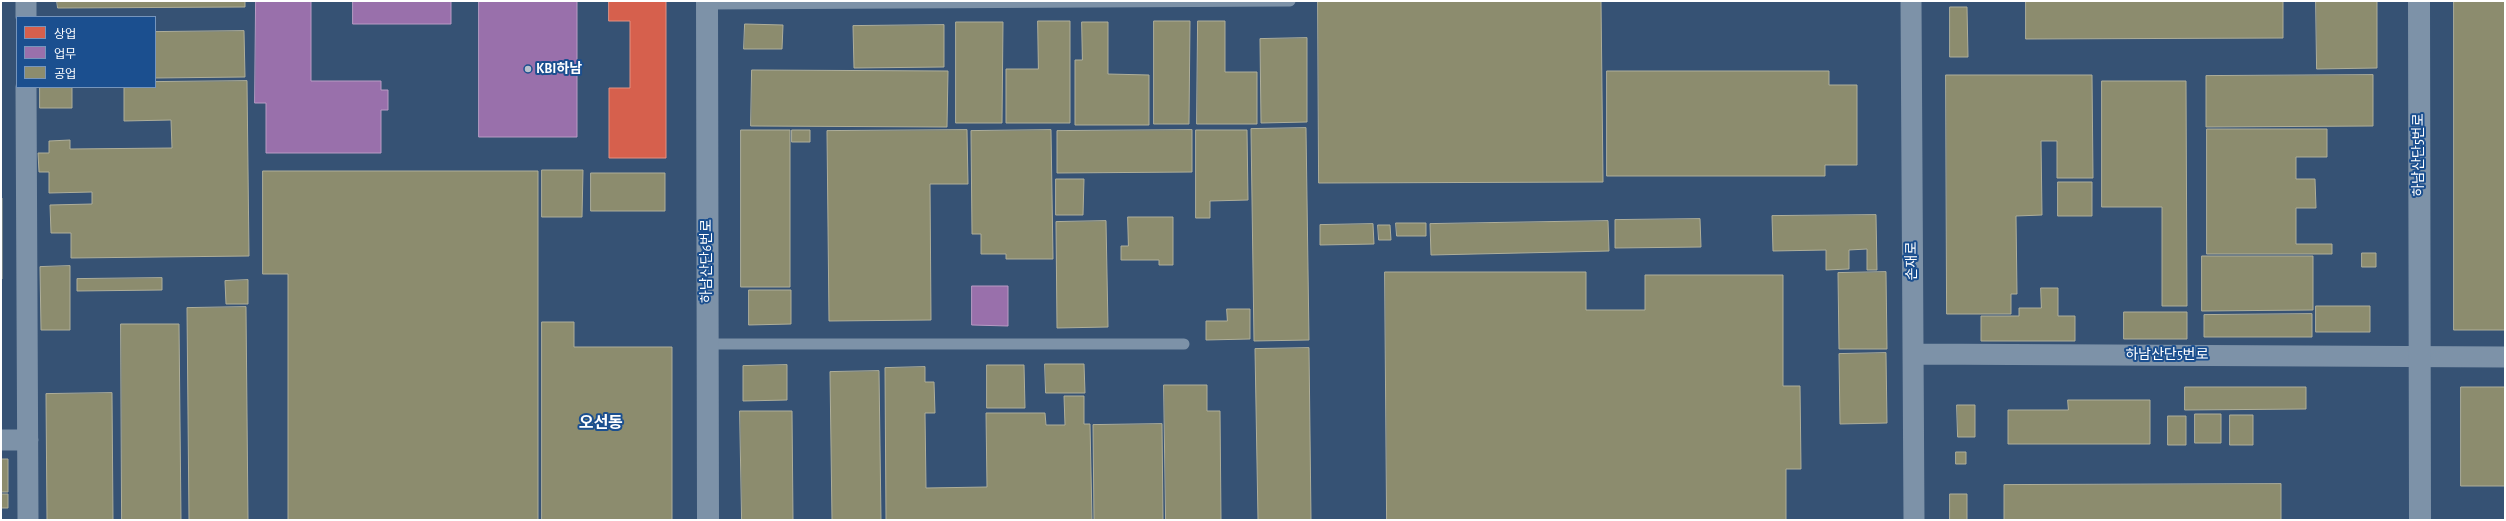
<!DOCTYPE html>
<meta charset="utf-8">
<style>
body{margin:0}
#map{position:relative;width:2506px;height:521px;overflow:hidden;background:#365274;font-family:"Alegreya Sans","Noto Sans KR",sans-serif}
canvas{display:block}
.frame{position:absolute;inset:0;border:2px solid #fff;pointer-events:none}
.legend{position:absolute;left:16px;top:16px;width:140px;height:72px;box-sizing:border-box;background:#1b4f8f;border:1px solid #7695bc;margin:0;padding:5px 7px;list-style:none;font-size:12px;color:#fff}
.legend li{display:flex;align-items:center;gap:8px;height:20px}
.legend b{width:20px;border:1px solid #7695bc}
</style>
<div id="map">
<canvas width="2506" height="521"></canvas>
<div class="frame"></div>
<ul class="legend">
<li><b style="height:11px;background:#d6604d"></b>상업</li>
<li><b style="height:11px;background:#9970ab"></b>업무</li>
<li><b style="height:11px;background:#8c8c6e"></b>공업</li>
</ul>
</div>
<script>
const g = document.querySelector('canvas').getContext('2d');
g.lineJoin = 'round';
function fill(path, color) {
  g.fillStyle = color;
  g.fill(path, 'evenodd');
}
function stroke(path, color, width, dash) {
  g.strokeStyle = color;
  g.lineWidth = width;
  g.lineCap = dash ? 'butt' : 'round';
  g.setLineDash(dash || []);
  g.stroke(path);
}
function drawText(font, color, halo, rows, align = 'center') {
  g.font = font + ' "Alegreya Sans","Noto Sans KR",sans-serif';
  g.lineWidth = 4;
  g.setLineDash([]);
  g.textBaseline = 'middle';
  g.strokeStyle = halo;
  g.fillStyle = color;
  for (const [text, x, y, turn = 0] of rows) {
    g.save();
    g.translate(x, y);
    g.rotate((+turn || 0) * Math.PI / 180);
    g.textAlign = isNaN(turn) ? turn : align;
    if (halo) g.strokeText(text, 0, 0);
    g.fillText(text, 0, 0);
    g.restore();
  }
}
const shops = new Path2D(`
 M 609,1 L 666,1 L 666,158 L 609,158 L 609,88 L 630,88 L 630,21 L 609,21 Z`);
fill(shops, '#d6604d');
stroke(shops, '#e29082', 1);
const offices = new Path2D(`
 M 256,1 L 311,1 L 311,81 L 381,81 L 381,90 L 388,90 L 388,110 L 381,110 L 381,153 L 266,153 L 266,103 L 255,103 Z
 M 353,1 L 451,1 L 451,24 L 353,24 Z
 M 479,1 L 577,1 L 577,137 L 479,137 Z
 M 972,286 L 1008,286 L 1008,326 L 972,325 Z`);
fill(offices, '#9970ab');
stroke(offices, '#b89bc4', 1);
const industry = new Path2D(`
 M 57,1 L 245,1 L 245,7 L 58,8 Z
 M 1318,1 L 1601,1 L 1603,182 L 1319,183 Z
 M 2026,1 L 2283,1 L 2283,38 L 2026,39 Z
 M 2316,1 L 2377,1 L 2377,68 L 2317,69 Z
 M 2454,1 L 2505,1 L 2505,330 L 2454,330 Z
 M 1950,7 L 1967,7 L 1968,57 L 1950,57 Z
 M 1038,21 L 1070,21 L 1070,123 L 1006,123 L 1006,69 L 1038,69 Z
 M 1154,21 L 1190,21 L 1189,124 L 1154,124 Z
 M 1198,21 L 1225,21 L 1225,72 L 1257,72 L 1257,124 L 1197,124 Z
 M 956,22 L 1003,22 L 1002,123 L 956,123 Z
 M 1082,22 L 1108,22 L 1108,74 L 1149,75 L 1149,125 L 1075,125 L 1075,60 L 1082,60 Z
 M 745,24 L 783,25 L 782,49 L 744,49 Z
 M 944,25 L 944,67 L 854,68 L 853,26 Z
 M 244,31 L 245,77 L 155,78 L 155,32 Z
 M 1307,38 L 1307,122 L 1261,123 L 1260,39 Z
 M 752,70 L 948,71 L 947,127 L 751,126 Z
 M 1607,71 L 1829,71 L 1829,85 L 1857,85 L 1857,165 L 1825,165 L 1825,176 L 1607,176 Z
 M 1946,75 L 2092,75 L 2093,178 L 2057,178 L 2057,141 L 2041,141 L 2042,215 L 2016,216 L 2017,294 L 2011,294 L 2011,314 L 1947,314 Z
 M 2373,75 L 2373,126 L 2206,127 L 2206,76 Z
 M 247,81 L 249,256 L 71,258 L 71,233 L 51,233 L 50,205 L 92,204 L 92,192 L 49,193 L 49,172 L 39,172 L 38,153 L 49,153 L 49,141 L 70,140 L 70,149 L 172,148 L 171,120 L 124,121 L 124,87 L 155,87 L 155,82 Z
 M 2102,81 L 2186,81 L 2187,306 L 2162,306 L 2162,207 L 2102,207 Z
 M 40,87 L 72,87 L 72,108 L 40,108 Z
 M 1306,128 L 1309,340 L 1254,341 L 1251,129 Z
 M 2207,129 L 2327,129 L 2327,157 L 2296,157 L 2296,179 L 2315,179 L 2316,208 L 2296,208 L 2296,244 L 2332,244 L 2332,254 L 2207,254 Z
 M 741,130 L 790,130 L 790,287 L 741,287 Z
 M 792,130 L 810,130 L 810,142 L 792,142 Z
 M 967,130 L 968,184 L 930,184 L 931,320 L 829,321 L 827,131 Z
 M 1051,130 L 1053,259 L 1006,259 L 1006,254 L 981,254 L 981,234 L 972,234 L 971,131 Z
 M 1192,130 L 1192,172 L 1057,173 L 1057,131 Z
 M 1196,130 L 1247,130 L 1248,200 L 1210,201 L 1210,218 L 1196,218 Z
 M 542,170 L 583,170 L 582,217 L 542,217 Z
 M 263,171 L 538,171 L 538,520 L 288,520 L 288,274 L 263,274 Z
 M 591,173 L 665,173 L 665,211 L 591,211 Z
 M 1056,179 L 1084,179 L 1083,215 L 1056,215 Z
 M 2058,182 L 2092,182 L 2092,216 L 2058,216 Z
 M 1,198 L 2,198 L 2,279 L 1,279 Z
 M 1876,215 L 1877,270 L 1867,270 L 1867,249 L 1849,250 L 1849,269 L 1826,270 L 1826,250 L 1773,251 L 1772,216 Z
 M 1128,217 L 1173,217 L 1173,265 L 1159,265 L 1159,260 L 1121,260 L 1121,246 L 1128,246 Z
 M 1700,219 L 1701,247 L 1615,248 L 1615,220 Z
 M 1106,221 L 1108,327 L 1057,328 L 1056,222 Z
 M 1608,221 L 1609,251 L 1431,255 L 1430,224 Z
 M 1396,223 L 1426,223 L 1426,236 L 1397,236 Z
 M 1373,224 L 1374,244 L 1320,245 L 1320,225 Z
 M 1378,225 L 1390,225 L 1391,240 L 1379,240 Z
 M 2362,253 L 2376,253 L 2376,267 L 2362,267 Z
 M 2202,256 L 2313,256 L 2313,310 L 2202,311 Z
 M 70,266 L 70,330 L 41,330 L 40,267 Z
 M 1385,272 L 1586,272 L 1586,310 L 1645,310 L 1645,275 L 1783,275 L 1783,386 L 1800,386 L 1801,469 L 1786,469 L 1786,520 L 1387,520 Z
 M 1886,272 L 1887,349 L 1839,349 L 1838,273 Z
 M 162,278 L 162,290 L 77,291 L 77,279 Z
 M 248,280 L 248,304 L 226,304 L 225,281 Z
 M 2041,288 L 2058,288 L 2058,316 L 2075,316 L 2075,341 L 1981,341 L 1981,316 L 2019,316 L 2019,308 L 2041,308 Z
 M 749,290 L 791,290 L 791,324 L 749,325 Z
 M 2316,306 L 2370,306 L 2370,332 L 2316,332 Z
 M 246,307 L 248,520 L 189,520 L 187,308 Z
 M 1227,309 L 1250,309 L 1250,339 L 1206,340 L 1206,321 L 1227,321 Z
 M 2124,312 L 2187,312 L 2187,339 L 2124,339 Z
 M 2312,314 L 2312,337 L 2204,337 L 2204,315 Z
 M 542,322 L 574,322 L 574,347 L 672,347 L 672,520 L 542,520 Z
 M 121,324 L 179,324 L 181,520 L 122,520 Z
 M 1309,348 L 1311,520 L 1258,520 L 1255,349 Z
 M 1886,353 L 1887,423 L 1840,424 L 1839,354 Z
 M 1045,364 L 1084,364 L 1085,393 L 1046,393 Z
 M 787,365 L 787,400 L 743,401 L 743,366 Z
 M 987,365 L 1024,365 L 1025,408 L 987,408 Z
 M 925,367 L 925,382 L 934,382 L 935,413 L 925,413 L 926,488 L 987,487 L 986,413 L 1045,413 L 1046,425 L 1065,425 L 1064,396 L 1084,396 L 1084,424 L 1090,424 L 1092,520 L 886,520 L 885,368 Z
 M 879,371 L 881,520 L 832,520 L 830,372 Z
 M 1164,385 L 1207,385 L 1207,411 L 1220,411 L 1221,520 L 1166,520 Z
 M 2185,387 L 2306,387 L 2306,409 L 2185,410 Z
 M 2461,387 L 2505,387 L 2505,486 L 2461,486 Z
 M 112,393 L 113,520 L 47,520 L 46,394 Z
 M 2068,400 L 2150,400 L 2150,444 L 2008,444 L 2008,410 L 2068,410 Z
 M 1957,405 L 1975,405 L 1975,437 L 1958,437 Z
 M 740,411 L 792,411 L 793,520 L 742,520 Z
 M 2195,414 L 2221,414 L 2221,443 L 2195,443 Z
 M 2230,415 L 2253,415 L 2253,445 L 2230,445 Z
 M 2168,416 L 2186,416 L 2186,445 L 2168,445 Z
 M 1162,424 L 1163,520 L 1094,520 L 1093,425 Z
 M 1956,452 L 1966,452 L 1966,464 L 1956,464 Z
 M 1,459 L 8,459 L 8,492 L 1,492 Z
 M 2281,484 L 2281,520 L 2004,520 L 2004,485 Z
 M 1,494 L 8,494 L 8,508 L 1,508 Z
 M 1950,494 L 1967,494 L 1967,520 L 1950,520 Z`);
fill(industry, '#8c8c6e');
stroke(industry, '#aeae9a', 1);
stroke(new Path2D(`
 M 707,4 L 1290,1
 M 707,344 L 1184,344`), '#7d92a8', 11);
stroke(new Path2D(`
 M 26,1 L 26,17
 M 1911,1 L 1914,520
 M 26,87 L 28,520
 M 1913,354 L 2505,357
 M 1,440 L 28,440`), '#7d92a8', 21);
stroke(new Path2D(`
 M 707,1 L 708,520
 M 2419,1 L 2420,520`), '#7d92a8', 22);
for (const [x, y, r, color] of [
 [528,69,4,"#b9c2ce"]
]) {
  const dot = new Path2D();
  dot.arc(x, y, r, 0, 2 * Math.PI);
  g.fillStyle = color;
  g.fill(dot);
  stroke(dot, '#1b4f8f', 1.5);
}
drawText('bold 14px', '#fff', '#1b4f8f', [
 ["KBI하남",536,69]
], 'left');
drawText('14px', '#fff', '#1b4f8f', [
 ["하남산단5번로",2419,155,-90],
 ["하남산단6번로",707,261,-90],
 ["손재로",1912,261,-90],
 ["하남산단5번로",2167,355]
]);
drawText('bold 16px', '#fff', '#1b4f8f', [
 ["오선동",601,423]
]);
</script>
